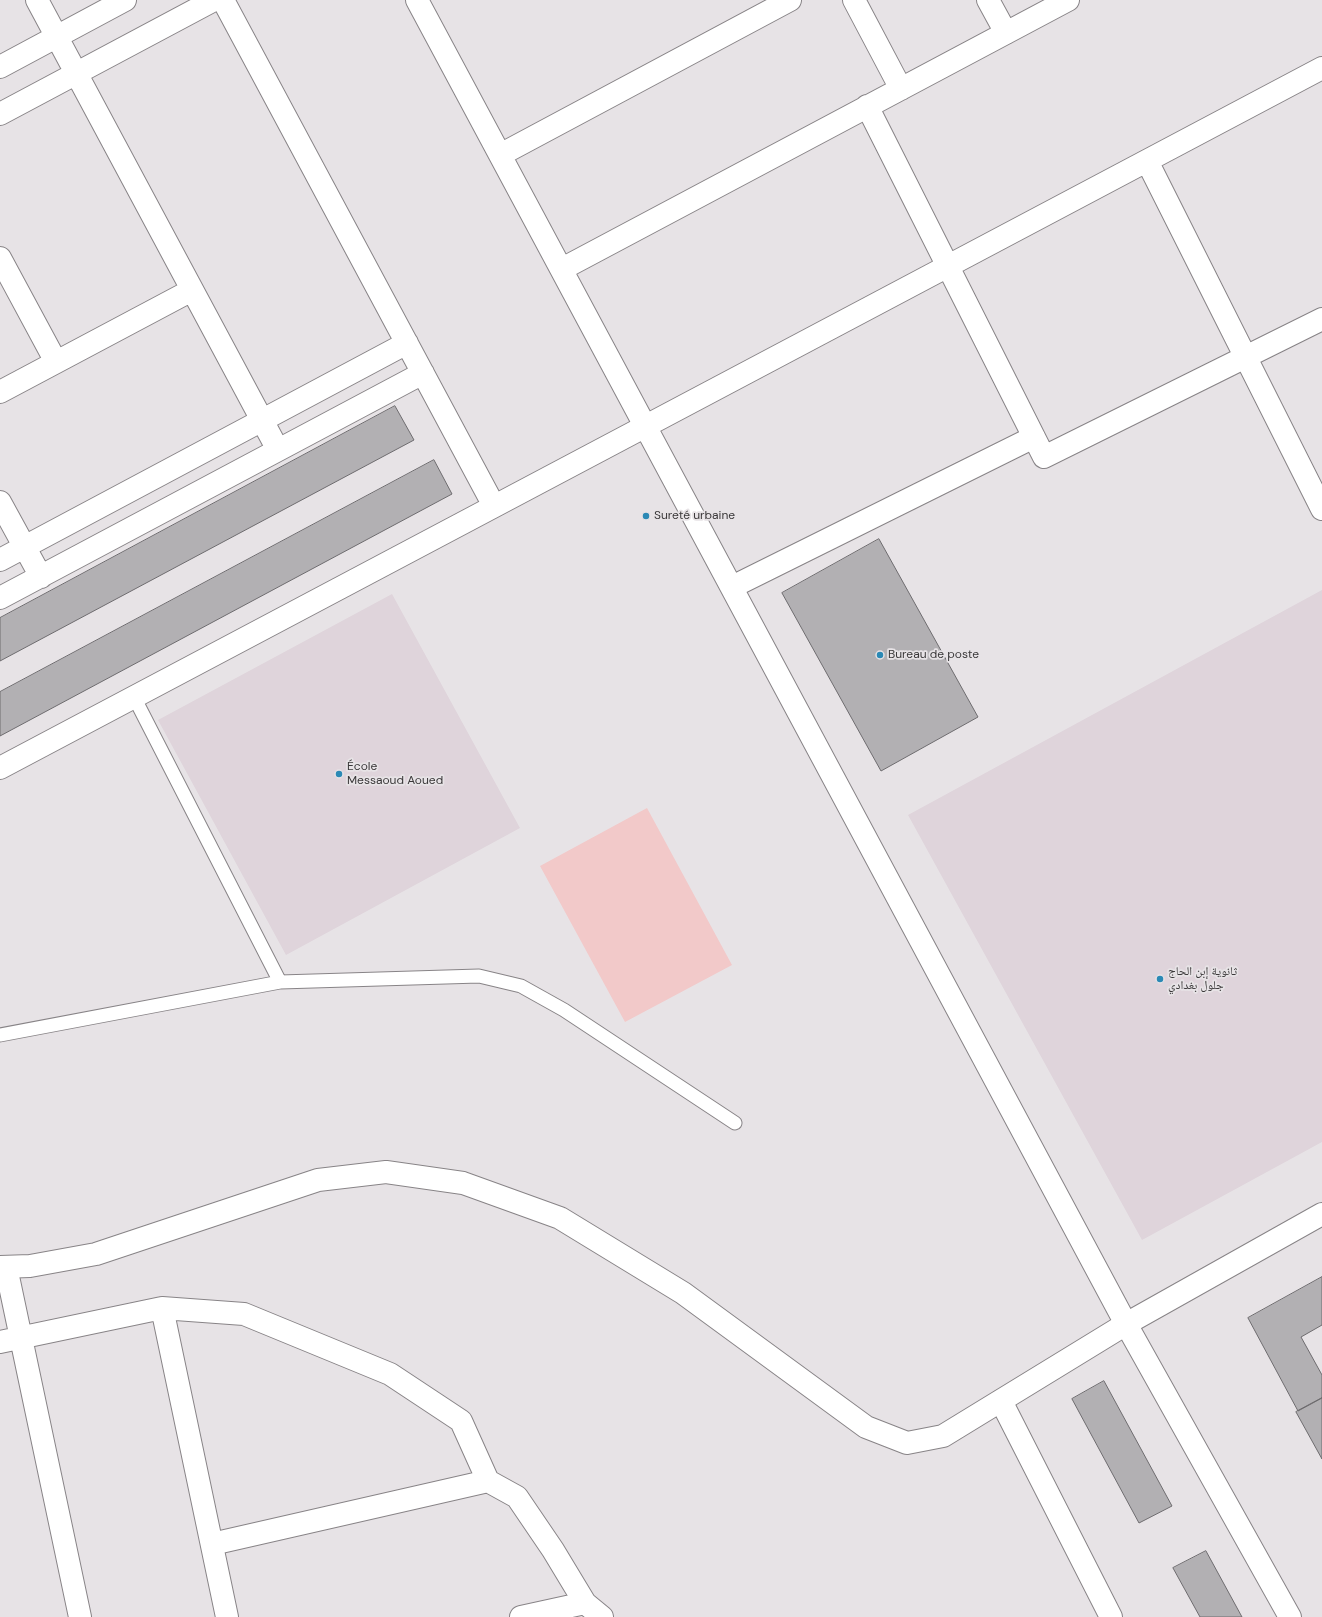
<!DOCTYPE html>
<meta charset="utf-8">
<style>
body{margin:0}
canvas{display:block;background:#e7e3e6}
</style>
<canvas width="1322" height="1617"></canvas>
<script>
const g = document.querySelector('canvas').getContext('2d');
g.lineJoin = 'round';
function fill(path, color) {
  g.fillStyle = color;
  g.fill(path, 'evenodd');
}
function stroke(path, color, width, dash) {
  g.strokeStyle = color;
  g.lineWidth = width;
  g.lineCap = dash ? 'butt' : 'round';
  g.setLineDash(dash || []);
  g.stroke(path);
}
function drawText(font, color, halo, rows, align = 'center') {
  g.font = font + ' "DM Sans","Noto Naskh Arabic",sans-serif';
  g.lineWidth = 3.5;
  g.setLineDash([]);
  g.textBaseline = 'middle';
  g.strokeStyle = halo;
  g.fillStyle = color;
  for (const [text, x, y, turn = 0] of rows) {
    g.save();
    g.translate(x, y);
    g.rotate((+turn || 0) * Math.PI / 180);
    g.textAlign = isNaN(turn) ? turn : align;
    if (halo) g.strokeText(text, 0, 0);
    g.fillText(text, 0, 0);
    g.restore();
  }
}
fill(new Path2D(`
 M 1322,590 L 1322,1142 L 1142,1240 L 908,815 Z
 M 392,594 L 520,828 L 286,955 L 158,720 Z`), '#dfd4db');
fill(new Path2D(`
 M 647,808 L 732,965 L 625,1022 L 540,866 Z`), '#f2c9c9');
const building = new Path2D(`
 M 395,406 L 414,440 L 0,661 L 0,618 Z
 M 434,460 L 452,494 L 0,736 L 0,692 Z
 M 879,539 L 978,717 L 881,771 L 782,593 Z
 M 1322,1277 L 1322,1325 L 1301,1337 L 1322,1375 L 1322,1398 L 1298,1411 L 1248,1318 Z
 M 1104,1381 L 1172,1506 L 1139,1523 L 1072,1399 Z
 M 1322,1398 L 1322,1459 L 1296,1412 Z
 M 1206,1551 L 1242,1617 L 1200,1617 L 1173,1568 Z`);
fill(building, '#b2b0b3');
stroke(building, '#6e6c6f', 1);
const service = new Path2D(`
 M 134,697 L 280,982
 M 0,1035 L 280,982 L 479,976 L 521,986 L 564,1010 L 735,1123`);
const minor = new Path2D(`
 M 37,0 L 278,450
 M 223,0 L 494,506
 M 417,0 L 1126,1324 L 1290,1617
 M 854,0 L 901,89
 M 988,0 L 1006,33
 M 0,67 L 125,0
 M 867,106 L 1044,457 L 1322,319
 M 0,114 L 214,0
 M 500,155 L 790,0
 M 1147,161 L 1322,509
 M 0,258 L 56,362
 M 562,269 L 1068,0
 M 0,392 L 192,290
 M 0,502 L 41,577
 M 0,560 L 407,343
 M 732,587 L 1034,437
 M 0,598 L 423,373
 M 0,768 L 1322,68
 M 6,1267 L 80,1617
 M 162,1308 L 227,1617
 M 0,1342 L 162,1308 L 244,1314 L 390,1374 L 461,1421 L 488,1481
 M 1001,1401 L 1111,1617
 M 212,1544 L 488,1481 L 517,1497 L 553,1550 L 585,1603 L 602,1617
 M 521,1617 L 585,1603`);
const tertiary = new Path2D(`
 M 0,1267 L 30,1266 L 96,1254 L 318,1180 L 386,1172 L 463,1183 L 560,1218 L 683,1293 L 866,1427 L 907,1443 L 943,1436 L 1126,1324 L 1322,1214`);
stroke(service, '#888487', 15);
stroke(minor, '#888487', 24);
stroke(tertiary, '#888487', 24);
stroke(service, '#fff', 13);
stroke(minor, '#fff', 22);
stroke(tertiary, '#fff', 22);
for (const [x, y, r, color] of [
 [646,516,4,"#2b89b5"],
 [880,655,4,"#2b89b5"],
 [339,774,4,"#2b89b5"],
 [1160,979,4,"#2b89b5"]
]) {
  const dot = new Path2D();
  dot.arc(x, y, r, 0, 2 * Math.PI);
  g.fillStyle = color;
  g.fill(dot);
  stroke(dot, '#e7e3e6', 1.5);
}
drawText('12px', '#3a3839', '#e7e3e6', [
 ["Sureté urbaine",654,516],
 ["Bureau de poste",888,655],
 ["École",347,767],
 ["Messaoud Aoued",347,781],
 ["ثانوية إبن الحاج",1168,972],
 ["جلول بغدادي",1168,986]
], 'left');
</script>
